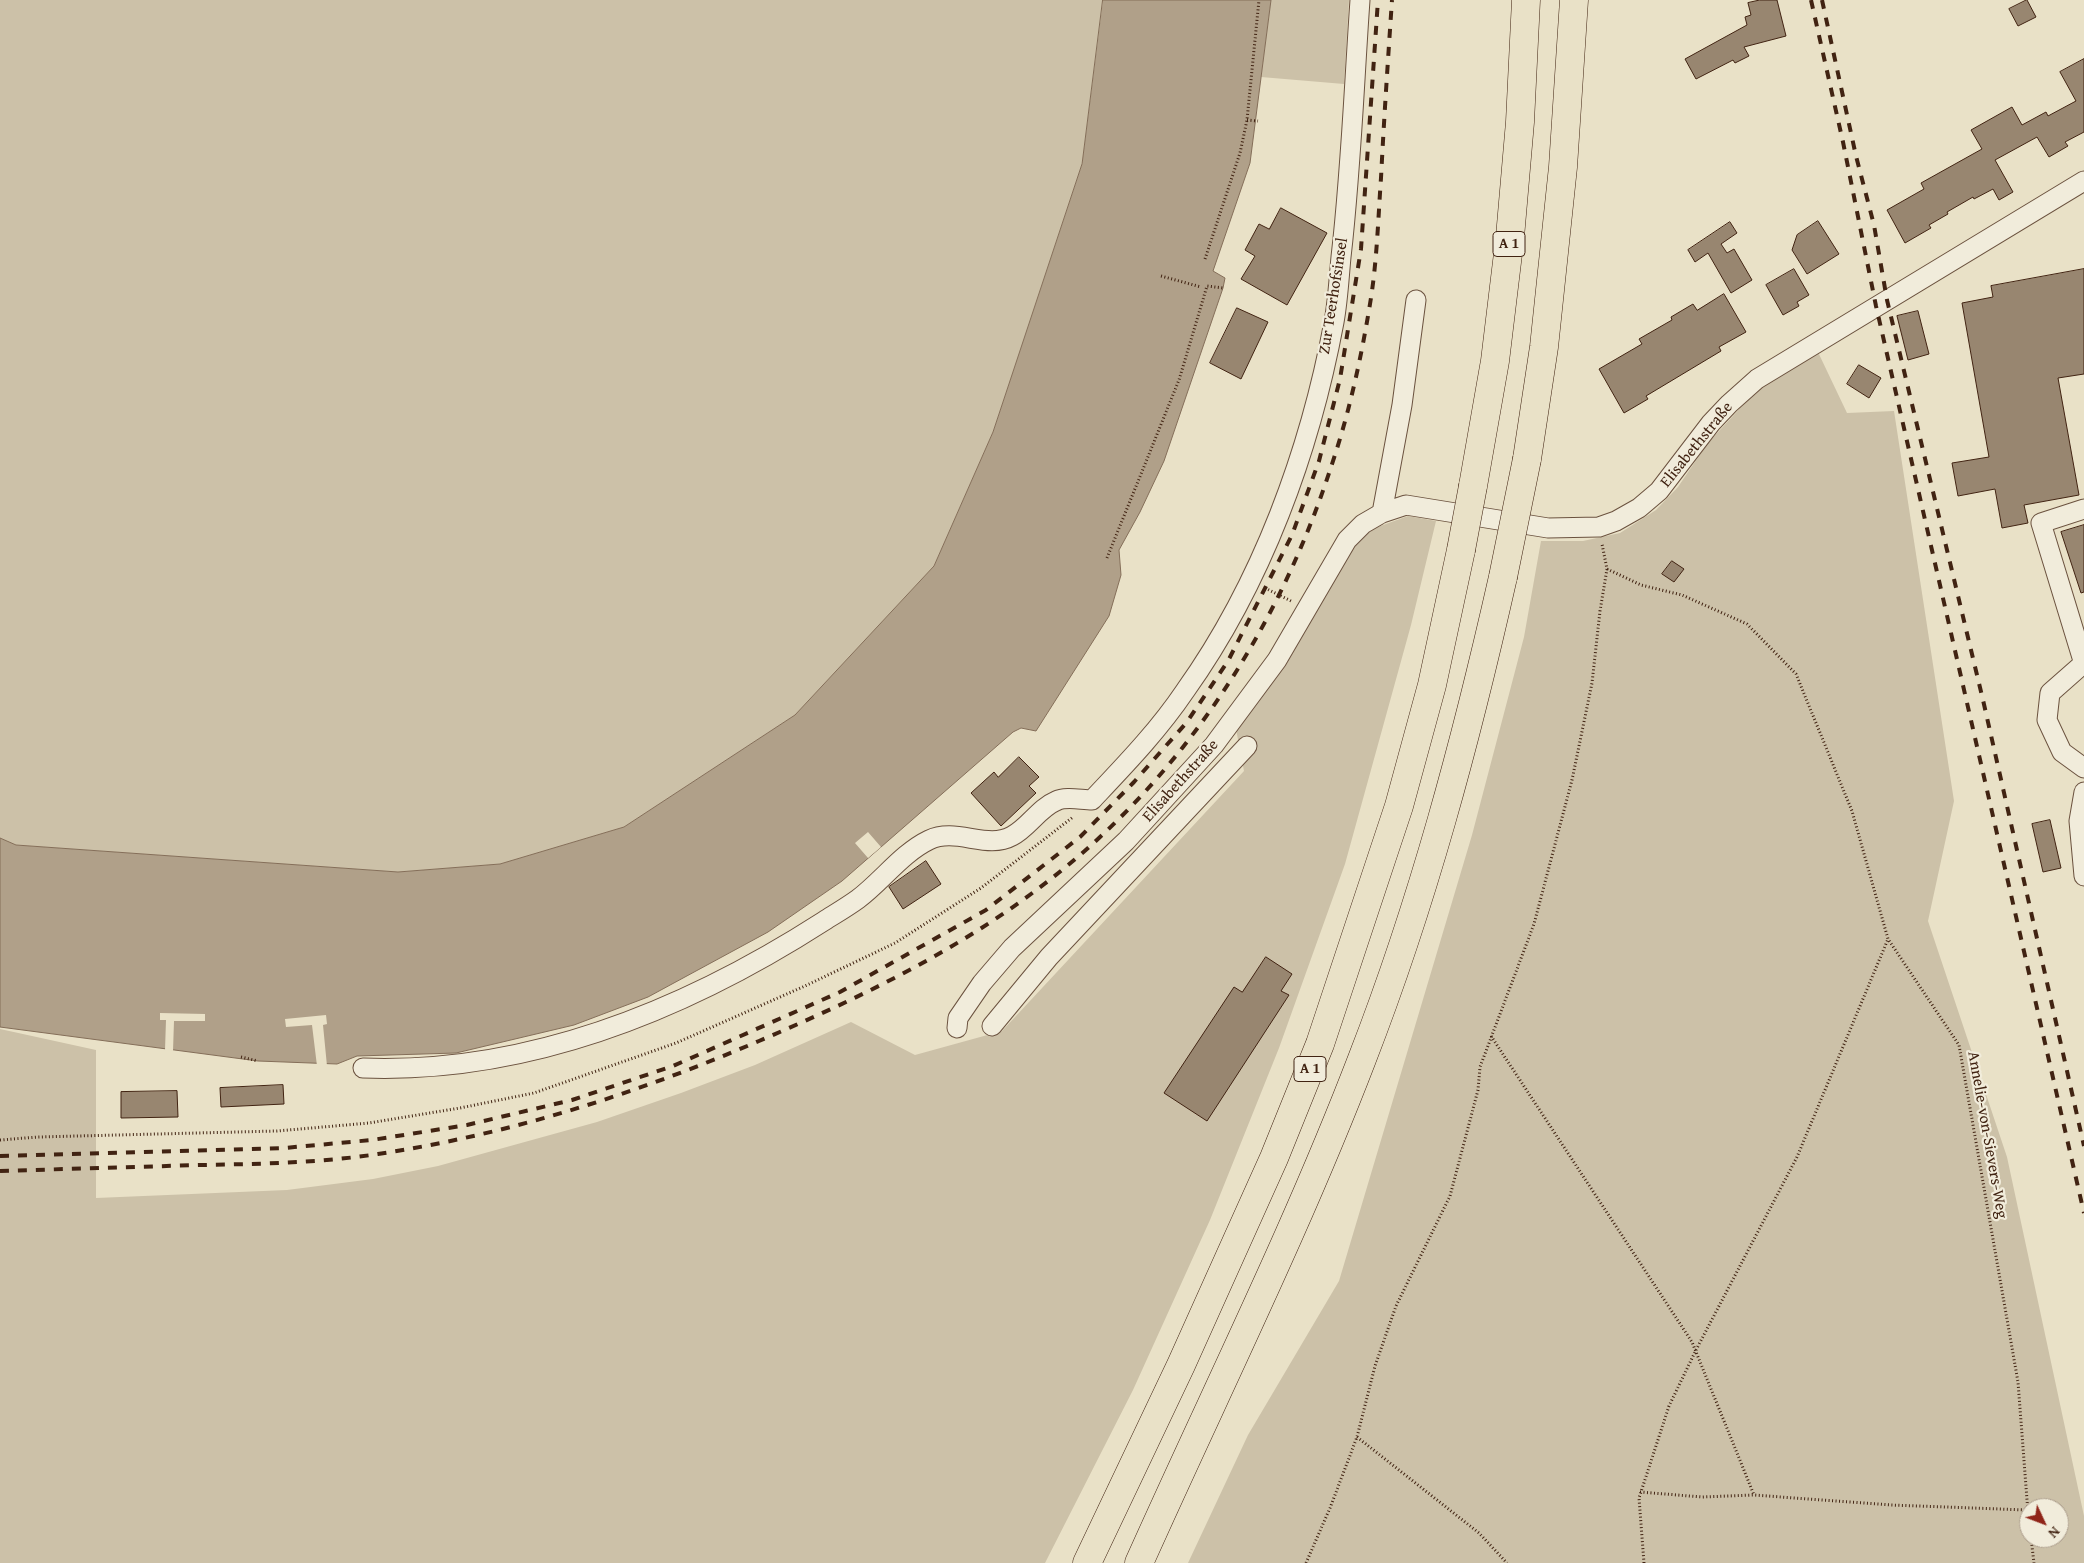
<!DOCTYPE html>
<meta charset="utf-8">
<style>
body{margin:0}
#map{position:relative;width:2084px;height:1563px;overflow:hidden;background:#e9e1c7;font-family:"Gentium Book Plus",serif}
canvas{display:block}
.north{position:absolute;left:2019px;top:1498px;width:50px;height:50px;box-sizing:border-box;background:#f1ecdb;border:1px solid #ab9c8b;border-radius:50%;rotate:133deg;font-size:14px;font-weight:700;line-height:20px;text-align:center;color:#412312}
.north::after{content:'';display:block;margin:auto;width:18px;height:22px;background:#8f2418;clip-path:polygon(50% 0,100% 100%,50% 72%,0 100%)}
</style>
<div id="map">
<canvas width="2084" height="1563"></canvas>
<div class="north">N</div>
</div>
<script>
const g = document.querySelector('canvas').getContext('2d');
g.lineJoin = 'round';
function fill(path, color) {
  g.fillStyle = color;
  g.fill(path, 'evenodd');
}
function stroke(path, color, width, dash) {
  g.strokeStyle = color;
  g.lineWidth = width;
  g.lineCap = dash ? 'butt' : 'round';
  g.setLineDash(dash || []);
  g.stroke(path);
}
function drawText(font, color, halo, rows, align = 'center') {
  g.font = font + ' "Gentium Book Plus",serif';
  g.lineWidth = 4.5;
  g.setLineDash([]);
  g.textBaseline = 'middle';
  g.strokeStyle = halo;
  g.fillStyle = color;
  for (const [text, x, y, turn = 0] of rows) {
    g.save();
    g.translate(x, y);
    g.rotate((+turn || 0) * Math.PI / 180);
    g.textAlign = isNaN(turn) ? turn : align;
    if (halo) g.strokeText(text, 0, 0);
    g.fillText(text, 0, 0);
    g.restore();
  }
}
fill(new Path2D(`
 M 0,0 L 1103,0 L 1082,164 L 993,432 L 934,566 L 795,715 L 624,827 L 500,864 L 398,872 L 16,845 L 0,838 Z
 M 1271,0 L 1349,0 L 1344,84 L 1261,77 Z
 M 1817,350 L 1847,413 L 1894,411 L 1954,801 L 1928,921 L 2007,1157 L 2084,1516 L 2084,1563 L 1188,1563 L 1248,1435 L 1339,1281 L 1472,835 L 1524,637 L 1541,541 L 1583,541 L 1620,533 L 1656,510 L 1678,487 L 1707,444 L 1768,378 ZM 2029,1508 L 2059,1508 L 2059,1538 L 2029,1538 Z
 M 1408,516 L 1436,521 L 1411,625 L 1345,864 L 1279,1048 L 1210,1220 L 1133,1390 L 1045,1563 L 0,1563 L 0,1029 L 96,1050 L 96,1198 L 287,1190 L 373,1179 L 438,1166 L 597,1122 L 681,1093 L 755,1065 L 851,1022 L 915,1055 L 1002,1031 L 1244,771 L 1236,729 L 1353,545 L 1375,528 Z`), '#ccc1a8');
const water = new Path2D(`
 M 1103,0 L 1271,0 L 1250,163 L 1213,271 L 1225,278 L 1223,288 L 1164,461 L 1140,512 L 1119,550 L 1121,575 L 1109,616 L 1036,731 L 1021,728 L 1013,732 L 842,881 L 768,932 L 648,997 L 574,1025 L 456,1053 L 357,1056 L 337,1064 L 258,1061 L 0,1027 L 0,838 L 16,845 L 398,872 L 500,864 L 624,827 L 795,715 L 934,566 L 993,432 L 1082,164 Z`);
fill(water, '#b0a089');
stroke(water, '#846e59', 1);
fill(new Path2D(`
 M 868,832 L 881,847 L 868,858 L 855,843 Z
 M 160,1013 L 205,1014 L 205,1021 L 174,1021 L 173,1051 L 165,1050 L 166,1020 L 160,1020 Z
 M 326,1015 L 327,1024 L 323,1025 L 327,1066 L 317,1066 L 312,1025 L 286,1027 L 285,1019 Z`), '#e9e1c7');
const building = new Path2D(`
 M 1760,0 L 1777,0 L 1786,36 L 1744,47 L 1749,56 L 1735,63 L 1733,60 L 1696,79 L 1685,59 L 1747,25 L 1745,17 L 1751,15 L 1748,3 Z
 M 2027,0 L 2036,17 L 2018,26 L 2009,9 Z
 M 2084,59 L 2084,132 L 2065,142 L 2068,146 L 2049,157 L 2037,137 L 1995,160 L 2013,192 L 1999,200 L 1993,189 L 1974,199 L 1973,197 L 1947,212 L 1948,214 L 1929,225 L 1931,228 L 1905,243 L 1887,210 L 1924,189 L 1921,183 L 1982,149 L 1971,130 L 2012,107 L 2022,125 L 2046,112 L 2048,116 L 2076,101 L 2060,72 Z
 M 1281,208 L 1327,233 L 1287,305 L 1241,279 L 1255,256 L 1245,250 L 1259,224 L 1269,229 Z
 M 1818,221 L 1839,254 L 1807,274 L 1792,250 L 1797,235 Z
 M 1730,222 L 1737,233 L 1721,244 L 1727,253 L 1734,249 L 1752,280 L 1731,293 L 1708,253 L 1695,262 L 1688,250 Z
 M 1794,269 L 1809,295 L 1797,302 L 1799,306 L 1783,315 L 1766,285 Z
 M 2084,269 L 2084,374 L 2058,378 L 2079,495 L 2024,505 L 2028,523 L 2002,528 L 1995,489 L 1958,496 L 1952,463 L 1989,457 L 1962,303 L 1993,297 L 1991,286 Z
 M 1724,294 L 1746,332 L 1719,347 L 1721,351 L 1646,396 L 1648,399 L 1624,413 L 1599,369 L 1642,344 L 1639,339 L 1672,320 L 1671,317 L 1693,304 L 1697,310 Z
 M 1237,308 L 1268,322 L 1241,379 L 1210,363 Z
 M 1918,311 L 1929,354 L 1908,360 L 1897,316 Z
 M 1859,365 L 1881,378 L 1869,398 L 1847,384 Z
 M 2084,525 L 2084,592 L 2081,593 L 2061,532 Z
 M 1672,561 L 1684,569 L 1674,582 L 1662,574 Z
 M 1019,757 L 1039,777 L 1029,786 L 1036,793 L 1001,826 L 971,793 L 994,772 L 998,777 Z
 M 2050,820 L 2061,868 L 2043,872 L 2032,824 Z
 M 926,861 L 941,884 L 903,909 L 889,887 Z
 M 1266,957 L 1292,974 L 1281,991 L 1289,995 L 1207,1121 L 1164,1093 L 1234,987 L 1242,992 Z
 M 283,1085 L 284,1104 L 221,1107 L 220,1088 Z
 M 177,1091 L 178,1117 L 121,1118 L 121,1092 Z`);
fill(building, '#988670');
stroke(building, '#412312', 1);
const minor = new Path2D(`
 M 2084,509 L 2041,523 L 2084,664
 M 1382,513 L 1402,405 L 1416,300
 M 2083,664 L 2050,693 L 2047,720 L 2062,752 L 2084,768
 M 2084,792 L 2079,821 L 2084,876
 M 992,1026 L 1049,957 L 1247,746
 M 957,1028 L 958,1018 L 982,983 L 1012,948 L 1126,841 L 1214,745 L 1277,660 L 1347,540 L 1363,524 L 1382,513 L 1406,505 L 1548,528 L 1599,527 L 1616,521 L 1639,508 L 1659,491 L 1711,423 L 1729,404 L 1757,379 L 2084,181
 M 363,1068 C 528,1074 687,1009 824,921 C 835,914 847,907 858,899 C 882,881 902,853 929,840 C 956,827 987,850 1012,836 C 1028,828 1039,808 1056,801 C 1066,796 1081,800 1092,800 C 1125,765 1158,731 1185,691 C 1262,583 1310,451 1334,322 C 1338,300 1339,278 1341,257 C 1351,171 1354,86 1360,0`);
const highway = new Path2D(`
 M 1527,459 L 1544,347 L 1563,167 L 1574,0
 M 1473,486 L 1495,361 L 1510,237 L 1520,122 L 1526,0
 M 1087,1563 L 1181,1365 L 1274,1158 L 1320,1044 L 1399,806 L 1432,685 L 1461,550
 M 1139,1563 C 1214,1395 1296,1231 1362,1059 C 1423,902 1466,741 1503,577`);
stroke(minor, '#6b523f', 21);
stroke(highway, '#412312', 29);
stroke(new Path2D(`
 M 1247,120 L 1258,121
 M 1205,259 L 1240,153 L 1247,120 L 1259,0
 M 1161,276 L 1201,287
 M 1107,558 L 1179,380 L 1207,286 L 1223,288
 M 1607,569 L 1641,585 L 1682,595 L 1747,624 L 1796,674 L 1852,811 L 1888,939 L 1959,1045 L 2018,1382 L 2029,1526
 M 1265,588 L 1291,601
 M 1491,1036 L 1692,1342 L 1754,1495
 M 241,1057 L 258,1061
 M 0,1140 L 38,1137 L 277,1131 L 369,1123 L 460,1108 L 534,1093 L 676,1043 L 805,986 L 895,943 L 981,888 L 1073,817
 M 1357,1437 L 1479,1533 L 1507,1563
 M 1640,1492 L 1702,1497 L 1754,1495 L 1891,1505 L 2027,1510
 M 2031,1538 L 2034,1563
 M 1306,1563 L 1330,1508 L 1357,1437 L 1375,1366 L 1396,1306 L 1450,1196 L 1478,1090 L 1480,1067 L 1534,924 L 1572,780 L 1592,683 L 1600,611 L 1607,569 L 1602,544
 M 1644,1563 L 1639,1498 L 1669,1406 L 1696,1350 L 1797,1157 L 1888,939`), '#412312', 3, [1, 2.5]);
stroke(minor, '#f1ecdb', 19);
stroke(highway, '#e9e1c7', 28);
stroke(new Path2D(`
 M 1811,0 L 1843,142 L 1876,306 L 2084,1213
 M 1822,0 L 1856,156 L 1874,225 L 1887,300 L 1983,700 L 2084,1146
 M 0,1156 L 284,1148 L 372,1140 L 467,1125 L 572,1100 L 673,1066 L 840,992 L 986,910 L 1080,837 L 1134,782 L 1187,722 L 1228,661 L 1292,535 L 1319,461 L 1340,379 L 1361,249 L 1378,0
 M 0,1171 C 66,1169 133,1167 200,1165 C 259,1164 319,1163 378,1154 C 511,1134 635,1094 759,1041 C 855,1000 951,954 1035,891 C 1177,786 1277,634 1331,467 C 1349,414 1361,359 1370,304 C 1377,262 1378,220 1381,178 C 1384,119 1388,59 1392,0`), '#412312', 4, [9, 9]);
const highwayBridge = new Path2D(`
 M 1461,550 L 1473,486
 M 1503,577 L 1527,459`);
stroke(highwayBridge, '#412312', 29, []);
stroke(highwayBridge, '#e9e1c7', 28);
for (const [x, y, w] of [
 [1509,244,32],
 [1310,1069,32]
]) {
  const box = new Path2D();
  box.roundRect(x - w / 2, y - 12.5, w, 25, 4);
  g.fillStyle = '#f1ecdb';
  g.fill(box);
  stroke(box, '#412312', 1);
}
drawText('bold 15px', '#412312', null, [
 ["A 1",1509,244],
 ["A 1",1310,1069]
]);
drawText('16px', '#412312', '#f1ecdb', [
 ["Zur Teerhofsinsel",1334,296,-81],
 ["Elisabethstraße",1697,445,-51],
 ["Elisabethstraße",1181,781,-48],
 ["Annelie-von-Sievers-Weg",1987,1135,80]
]);
</script>
